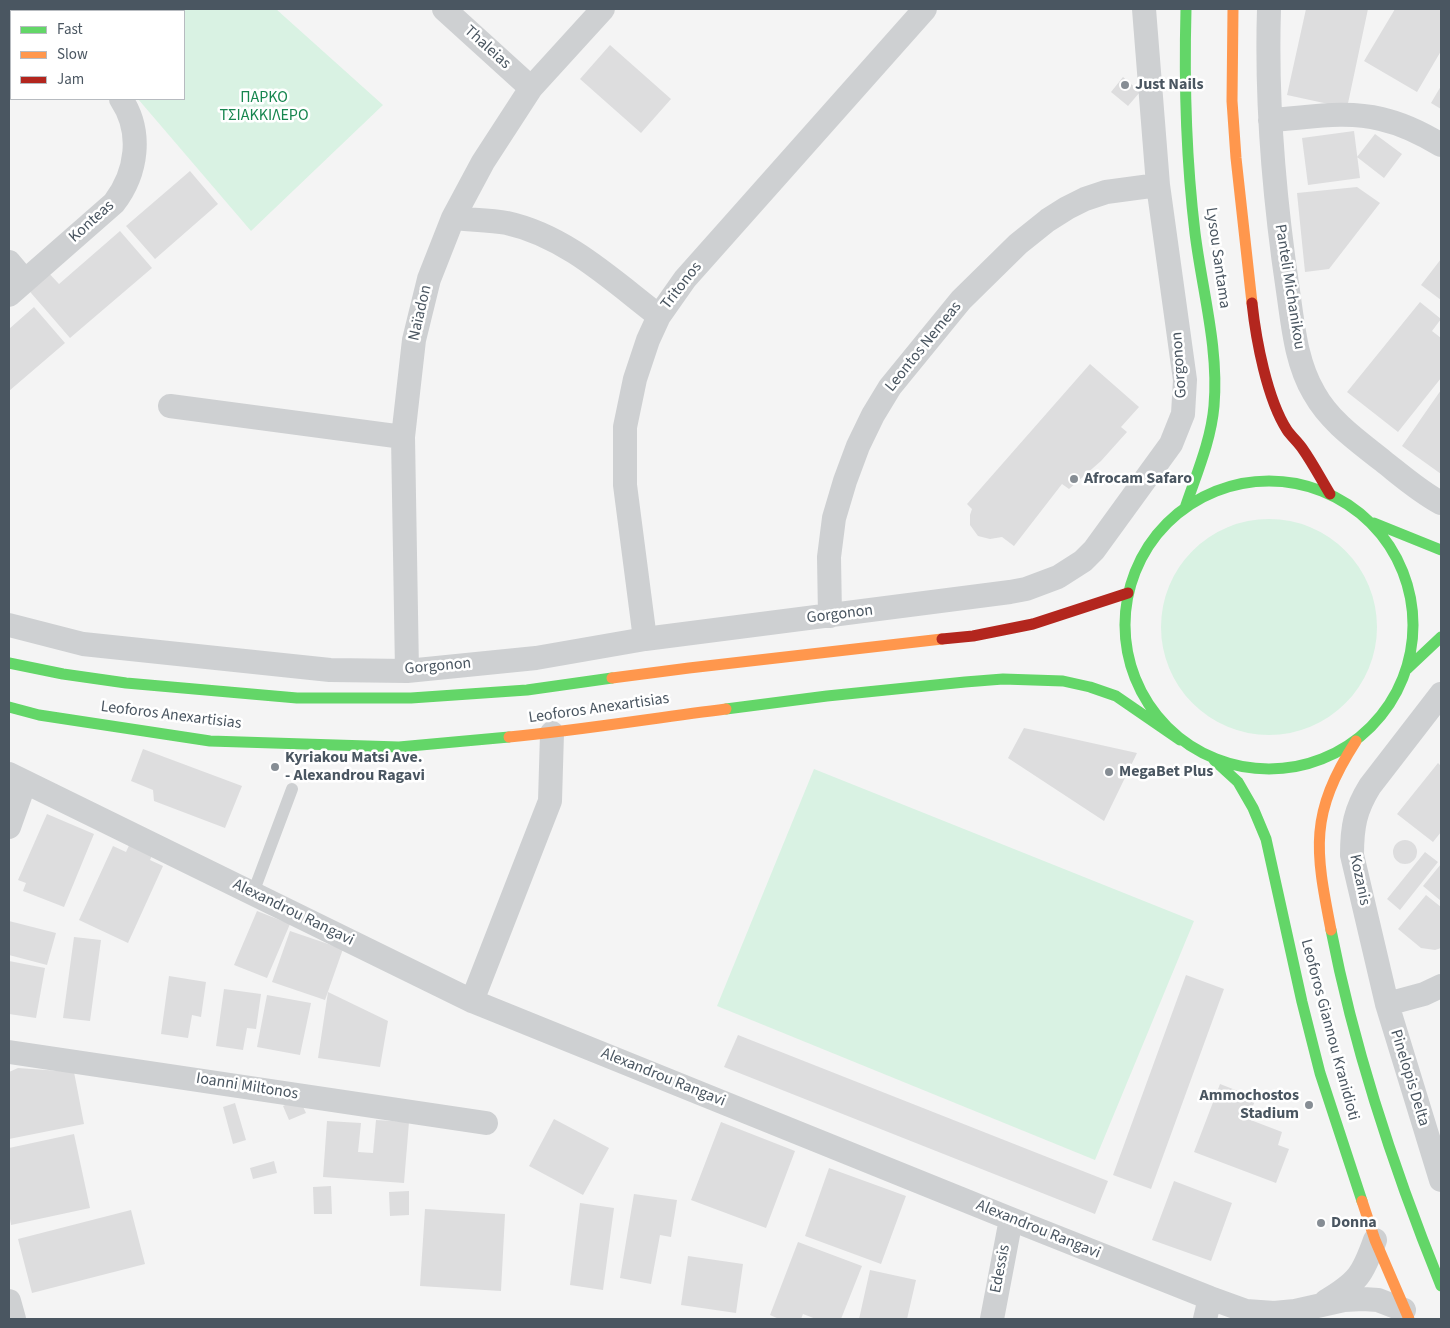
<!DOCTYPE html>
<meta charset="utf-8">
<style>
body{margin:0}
#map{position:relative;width:1450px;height:1328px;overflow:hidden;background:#f4f4f4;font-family:"Source Sans 3",sans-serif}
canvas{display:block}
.frame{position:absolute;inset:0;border:10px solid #4a5661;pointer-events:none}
.legend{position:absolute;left:10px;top:10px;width:175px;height:90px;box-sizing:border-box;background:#fff;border:1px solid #b7bbc0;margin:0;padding:6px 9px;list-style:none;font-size:15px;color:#4a5661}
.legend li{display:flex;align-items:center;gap:10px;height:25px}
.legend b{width:25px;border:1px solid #b7bbc0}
</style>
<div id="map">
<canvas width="1450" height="1328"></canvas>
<div class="frame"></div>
<ul class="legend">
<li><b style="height:6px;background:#63d668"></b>Fast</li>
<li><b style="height:6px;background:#ff974d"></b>Slow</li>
<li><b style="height:6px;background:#b3261e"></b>Jam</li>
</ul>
</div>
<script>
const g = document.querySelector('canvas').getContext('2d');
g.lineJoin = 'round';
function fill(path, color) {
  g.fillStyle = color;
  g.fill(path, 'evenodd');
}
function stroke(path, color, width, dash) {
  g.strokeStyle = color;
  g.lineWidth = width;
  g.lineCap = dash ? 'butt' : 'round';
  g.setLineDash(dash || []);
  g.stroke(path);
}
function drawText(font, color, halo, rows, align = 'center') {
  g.font = font + ' "Source Sans 3",sans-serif';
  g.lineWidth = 5;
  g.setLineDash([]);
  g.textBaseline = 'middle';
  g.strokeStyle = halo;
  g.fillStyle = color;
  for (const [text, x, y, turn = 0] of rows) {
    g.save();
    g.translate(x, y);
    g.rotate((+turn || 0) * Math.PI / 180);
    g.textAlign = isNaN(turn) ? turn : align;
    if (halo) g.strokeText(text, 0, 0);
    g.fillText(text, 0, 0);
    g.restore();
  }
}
fill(new Path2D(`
 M 61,9 L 276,9 L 383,105 L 251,231 L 138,99 L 184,99 L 184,11 L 63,11 Z
 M1161 627a108 108 0 1 1 216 0a108 108 0 1 1-216 0Z
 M 814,769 L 1194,921 L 1095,1160 L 717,1006 Z`), '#d9f2e3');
fill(new Path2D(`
 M 1306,9 L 1368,9 L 1347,108 L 1287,95 Z
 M 1395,9 L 1441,9 L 1441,51 L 1417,92 L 1364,61 Z
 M 610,45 L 671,99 L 641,133 L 580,79 Z
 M 1123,77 L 1140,92 L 1128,106 L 1111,92 Z
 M 1441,86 L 1441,109 L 1431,103 Z
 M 1354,131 L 1360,178 L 1308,185 L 1302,138 Z
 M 1375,134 L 1402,154 L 1384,178 L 1357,157 Z
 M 190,171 L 218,204 L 155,259 L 126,226 Z
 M 1357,187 L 1380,203 L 1329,269 L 1305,272 L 1297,193 Z
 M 120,231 L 152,268 L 70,338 L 25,286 L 45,269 L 59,284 Z
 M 1441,259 L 1441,300 L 1421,285 Z
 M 1420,302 L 1441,319 L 1432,331 L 1441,338 L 1441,378 L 1398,432 L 1347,392 Z
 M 34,307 L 65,343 L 9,391 L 9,329 Z
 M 1090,364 L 1139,407 L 1121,427 L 1127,432 L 1101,461 L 1069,489 L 1062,484 L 1014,546 L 1002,537 L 990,539 L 978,536 L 970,525 L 970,515 L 972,509 L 967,504 Z
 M 1441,390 L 1441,474 L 1402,446 Z
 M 1024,728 L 1137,753 L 1104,821 L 1008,758 Z
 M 143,749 L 242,786 L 225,828 L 154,801 L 153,790 L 131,781 Z
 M 1438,763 L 1441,766 L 1441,832 L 1433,842 L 1397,814 Z
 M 47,814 L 94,834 L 64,907 L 23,891 L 26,883 L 18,880 Z
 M1393 852a12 12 0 1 1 24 0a12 12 0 1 1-24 0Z
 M 131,841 L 154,851 L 150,860 L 163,866 L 128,943 L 79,920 L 113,846 L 126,852 Z
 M 1425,852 L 1438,862 L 1400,910 L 1387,899 Z
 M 1441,864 L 1441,901 L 1423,886 Z
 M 1426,895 L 1441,907 L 1441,948 L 1435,950 L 1421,948 L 1398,929 Z
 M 257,911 L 290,924 L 267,978 L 234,965 Z
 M 9,921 L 56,933 L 47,965 L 9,955 Z
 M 290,931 L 343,949 L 325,1000 L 272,982 Z
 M 74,937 L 101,940 L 90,1021 L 63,1018 Z
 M 9,961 L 45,968 L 36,1018 L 9,1014 Z
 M 1186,975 L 1224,989 L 1151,1189 L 1113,1175 Z
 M 169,976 L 206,982 L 201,1017 L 192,1015 L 188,1038 L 161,1034 Z
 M 224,989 L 261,994 L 256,1029 L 247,1028 L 243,1050 L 216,1046 Z
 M 328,992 L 388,1021 L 380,1067 L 318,1058 Z
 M 267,995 L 311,1003 L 300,1055 L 257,1047 Z
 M 738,1035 L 1108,1181 L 1095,1214 L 724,1067 Z
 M 18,1068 L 74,1072 L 84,1124 L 9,1139 L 9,1072 Z
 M 1220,1084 L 1256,1098 L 1248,1119 L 1282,1132 L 1278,1145 L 1289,1149 L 1276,1183 L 1194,1152 Z
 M 299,1098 L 306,1113 L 289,1120 L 283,1106 Z
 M 235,1103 L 246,1140 L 233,1144 L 223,1107 Z
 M 554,1119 L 609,1148 L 583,1195 L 529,1166 Z
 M 376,1120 L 409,1122 L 404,1183 L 323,1177 L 327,1121 L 361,1123 L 358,1152 L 373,1153 Z
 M 721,1122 L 795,1151 L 766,1228 L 691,1200 Z
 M 74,1134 L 90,1208 L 11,1225 L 9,1213 L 9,1148 Z
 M 274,1161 L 277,1173 L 253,1179 L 250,1168 Z
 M 829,1168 L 906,1196 L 881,1264 L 805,1236 Z
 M 1174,1181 L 1232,1203 L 1211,1261 L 1152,1240 Z
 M 331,1186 L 332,1214 L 314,1214 L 313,1187 Z
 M 409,1191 L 409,1215 L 390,1216 L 389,1192 Z
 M 634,1194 L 677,1200 L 671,1237 L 660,1235 L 651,1284 L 620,1278 Z
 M 580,1203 L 614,1208 L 603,1290 L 570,1285 Z
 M 425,1209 L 505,1214 L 501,1291 L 420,1286 Z
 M 131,1210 L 145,1264 L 32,1293 L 18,1239 Z
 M 798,1242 L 862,1266 L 841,1319 L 816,1319 L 803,1314 L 801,1319 L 779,1319 L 770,1315 Z
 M 688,1256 L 743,1264 L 736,1313 L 681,1305 Z
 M 870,1270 L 916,1280 L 907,1319 L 859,1319 Z`), '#ddddde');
stroke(new Path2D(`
 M 253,893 L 292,789`), '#ced0d2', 12);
stroke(new Path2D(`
 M 46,9 L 49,11
 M 444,9 L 531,88
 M 1269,9 C 1266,104 1274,197 1288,291 C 1293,325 1296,363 1314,393 C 1330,422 1358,441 1383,461 C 1402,476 1420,492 1441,503
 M 1270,120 C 1306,118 1345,110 1381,119 C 1403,124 1423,134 1441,145
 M 453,218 C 471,220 490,220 507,223 C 566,236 612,280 659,316
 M 9,262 L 25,281
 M 9,295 L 114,203 C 137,173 143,132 121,99
 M 170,406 L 403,437
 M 830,616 L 829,557 L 834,518 L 845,481 L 858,446 L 873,415 L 890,387 L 961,300 L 1018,244 L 1048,220 L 1067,208 L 1085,199 L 1106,192 L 1158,185
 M 9,625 L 83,644 L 330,670 L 407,671 L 536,658 L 645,639 L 1010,592 L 1026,589 L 1058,577 L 1083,561 L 1094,550 L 1171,444 L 1183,414 L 1185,380 L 1158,185 L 1144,9
 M 645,639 L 625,485 L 625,427 L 635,379 L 648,340 L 659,316 L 685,279 L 925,9
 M 407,671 L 403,437 L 414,340 L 429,279 L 453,218 L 483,162 L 531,88 L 603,9
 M 1441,694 L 1370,786 C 1355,810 1352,827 1352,855 L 1387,1004 L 1441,1180
 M 9,774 L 472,1001 L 1011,1219 L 1210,1298 L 1246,1311 L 1274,1313 L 1295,1311 L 1344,1300 L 1363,1299 L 1378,1300 L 1404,1310
 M 9,827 L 25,782
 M 472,1001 L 550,801 L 552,733
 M 1387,1004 L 1424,994 L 1441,986
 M 9,1052 L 486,1123
 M 9,1301 L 14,1319
 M 1326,1301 C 1358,1282 1363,1274 1375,1240
 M 992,1319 L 1011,1219
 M 1205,1319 L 1210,1298`), '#ced0d2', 24);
stroke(new Path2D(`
 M1125 625a144 144 0 1 1 288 0a144 144 0 1 1-288 0Z
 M 1185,508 C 1196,475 1211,441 1214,406 C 1219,348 1202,290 1195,233 C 1186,158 1184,84 1186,9
 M 1374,523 L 1441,550
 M 9,663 L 63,674 L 126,683 L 297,698 L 411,698 L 527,690 L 612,678
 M 1407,669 L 1441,637
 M 9,707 L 39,715 L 210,741 L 399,747 L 509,737
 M 726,709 L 827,696 L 965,682 L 1003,679 L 1063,681 L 1090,687 L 1116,696 L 1180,740
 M 1214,760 L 1238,782 L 1253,808 L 1266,839 L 1302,1002 L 1320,1073 L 1362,1201
 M 1331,930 C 1355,1053 1394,1170 1441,1286`), '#63d668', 11);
stroke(new Path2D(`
 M 1233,9 L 1232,101 L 1236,158 L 1252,303
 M 612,678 L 689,668 L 942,639
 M 509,737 C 582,730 654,718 726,709
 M 1331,930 C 1315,849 1309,814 1356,741
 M 1362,1201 L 1375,1240 L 1409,1319`), '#ff974d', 11);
stroke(new Path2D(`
 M 1252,303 C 1256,340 1267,399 1287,430 C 1291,436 1297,441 1302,448 C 1312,462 1321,479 1330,494
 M 942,639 L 973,636 L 1033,624 L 1128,593`), '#b3261e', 11);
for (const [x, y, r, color] of [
 [1125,85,5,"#868d94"],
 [1074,479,5,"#868d94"],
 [275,767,5,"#868d94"],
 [1109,772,5,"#868d94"],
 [1309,1105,5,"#868d94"],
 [1321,1223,5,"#868d94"]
]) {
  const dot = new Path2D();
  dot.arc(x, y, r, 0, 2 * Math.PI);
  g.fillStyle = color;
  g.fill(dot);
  stroke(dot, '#fff', 2);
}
drawText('16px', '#4a5661', '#fff', [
 ["Thaleias",487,48,42],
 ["Konteas",92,222,-42],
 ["Lysou Santama",1217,258,82],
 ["Tritonos",682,286,-52],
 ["Panteli Michanikou",1289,287,81],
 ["Naïadon",421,313,-77],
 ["Leontos Nemeas",924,347,-51],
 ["Gorgonon",1180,365,-94],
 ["Gorgonon",840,615,-7],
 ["Gorgonon",438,667,-5],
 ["Leoforos Anexartisias",599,709,-8],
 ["Leoforos Anexartisias",171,716,7],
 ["Kozanis",1359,880,78],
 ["Alexandrou Rangavi",293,913,26],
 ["Leoforos Giannou Kranidioti",1329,1030,75],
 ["Alexandrou Rangavi",663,1078,22],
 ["Pinelopis Delta",1409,1078,73],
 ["Ioanni Miltonos",247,1087,9],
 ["Alexandrou Rangavi",1038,1230,22],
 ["Edessis",1001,1269,-79]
]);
drawText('bold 16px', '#4a5661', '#fff', [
 ["Just Nails",1135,85],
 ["Afrocam Safaro",1084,479],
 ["Kyriakou Matsi Ave.",285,758],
 ["- Alexandrou Ragavi",285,776],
 ["MegaBet Plus",1119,772],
 ["Ammochostos",1299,1096,"right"],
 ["Stadium",1299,1114,"right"],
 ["Donna",1331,1223]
], 'left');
drawText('16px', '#17864f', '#fff', [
 ["ΠΑΡΚΟ",264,98],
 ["ΤΣΙΑΚΚΙΛΕΡΟ",264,116]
]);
</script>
